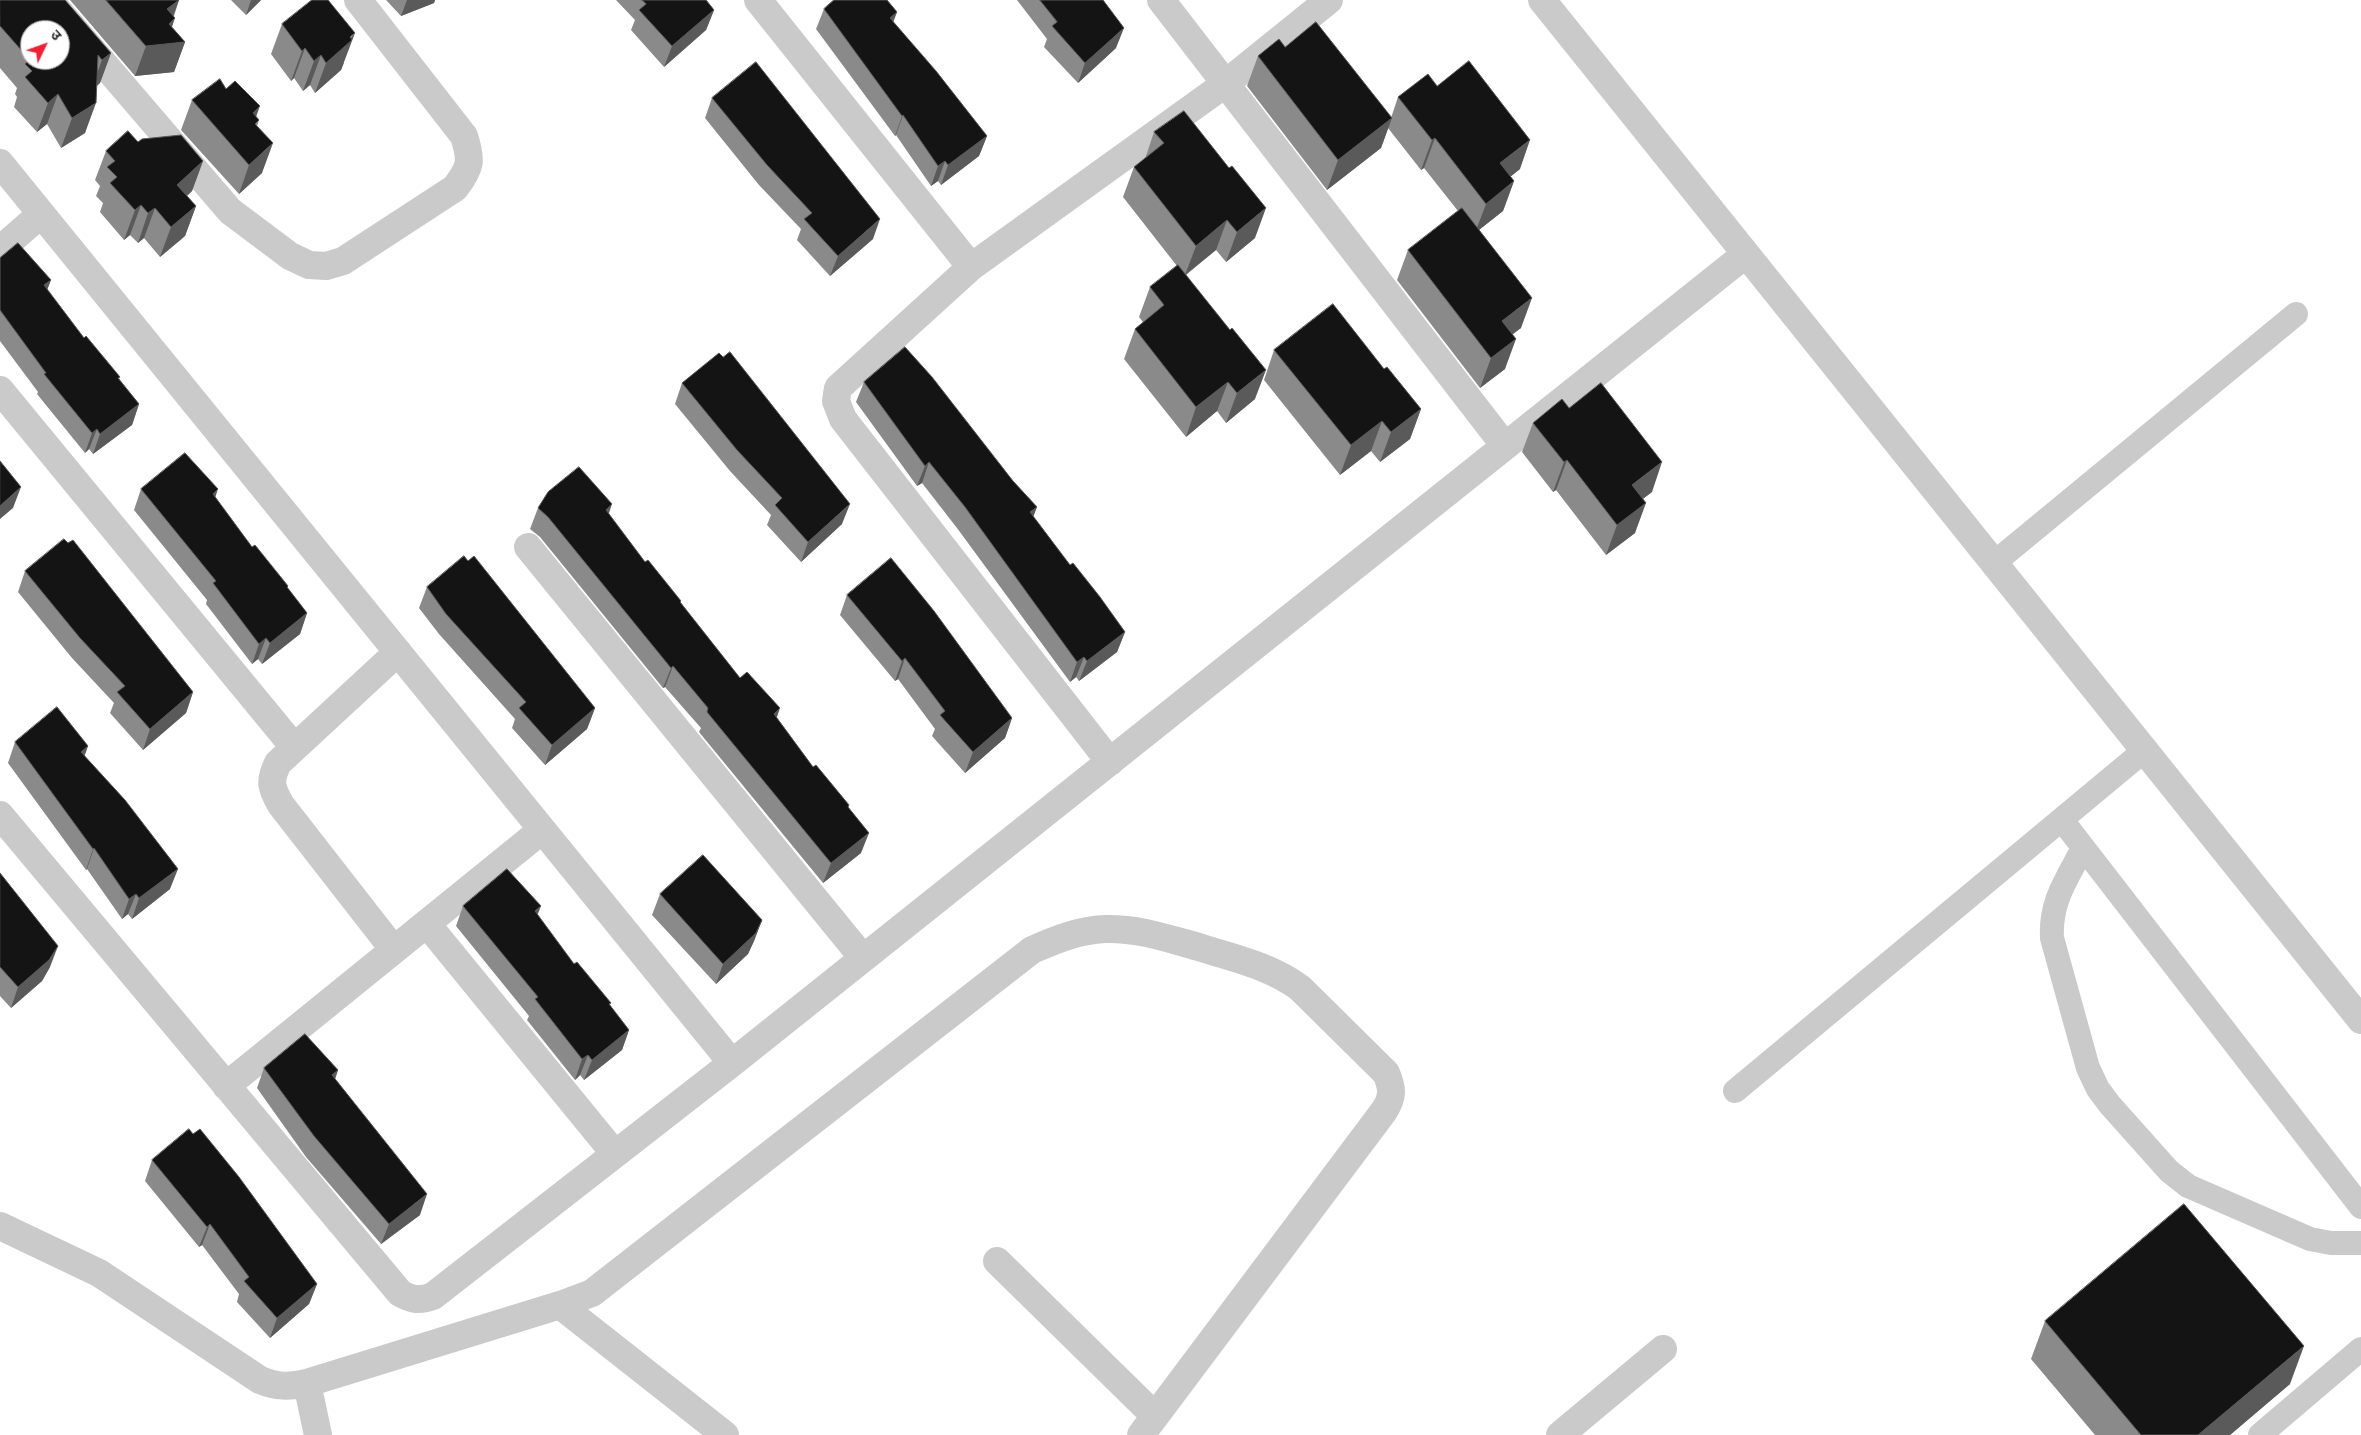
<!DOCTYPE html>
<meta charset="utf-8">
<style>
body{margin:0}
#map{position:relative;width:2361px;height:1435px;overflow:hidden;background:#fff;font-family:"Fira Sans Condensed","Noto Sans Devanagari",sans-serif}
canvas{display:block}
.north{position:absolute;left:20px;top:20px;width:50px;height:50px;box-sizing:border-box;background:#fff;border:1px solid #ababab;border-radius:50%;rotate:48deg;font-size:14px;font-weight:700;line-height:20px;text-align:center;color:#2d2d2d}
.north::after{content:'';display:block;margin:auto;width:18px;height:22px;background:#f51e32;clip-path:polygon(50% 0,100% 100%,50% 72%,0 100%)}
</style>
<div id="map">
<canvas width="2361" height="1435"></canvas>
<div class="north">उ</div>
</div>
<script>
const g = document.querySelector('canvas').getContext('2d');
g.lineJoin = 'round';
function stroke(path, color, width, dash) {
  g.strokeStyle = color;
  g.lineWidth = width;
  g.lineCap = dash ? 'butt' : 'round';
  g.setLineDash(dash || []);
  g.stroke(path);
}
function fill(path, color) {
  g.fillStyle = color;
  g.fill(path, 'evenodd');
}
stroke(new Path2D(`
 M 1994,563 L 2296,314
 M 2062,820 L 2361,1207
 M 2083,848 C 2067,879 2050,901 2052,938 L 2088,1068 L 2098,1089 L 2110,1105 L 2169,1171 L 2188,1186 L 2310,1239 L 2331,1243 L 2361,1243
 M 1735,1091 L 2145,750
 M 2260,1435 L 2361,1349`), '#cacaca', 24);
stroke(new Path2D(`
 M 49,0 L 230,211 L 290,256 L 309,265 L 326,266 L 343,261 L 455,188 C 471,167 472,161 464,136 L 358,0
 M 758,0 L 971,267
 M 1161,0 L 1505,446
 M 1542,0 L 2361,1020
 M 0,163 L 732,1063
 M 0,250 L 41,214
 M 0,390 L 294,747
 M 528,547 L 863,958
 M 1110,762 L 843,419 L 836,401 L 838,388 L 971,267 L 1225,84 L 1329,0
 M 0,815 L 400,1293 C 412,1300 420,1301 433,1296 L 732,1063 L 1746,254
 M 427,924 L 615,1154
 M 394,950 L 281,805 C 271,788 269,781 278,763 L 398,652
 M 226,1086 L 542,830
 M 0,1226 L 99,1273 L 260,1380 C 277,1387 289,1387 307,1383 L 560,1305 L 592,1293 L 1032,950 C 1055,940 1079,930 1105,929 C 1139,928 1169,939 1202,948 C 1236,959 1270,966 1300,988 L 1386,1073 C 1393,1089 1393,1097 1384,1111 L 1141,1435
 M 997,1261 L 1155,1416
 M 560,1305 L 725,1435
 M 307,1383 L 318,1435
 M 1560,1435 L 1663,1349`), '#cacaca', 28);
fill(new Path2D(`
 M 0,0 L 111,53 L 100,83 L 97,86 L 85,133 L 61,148 L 47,124 L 37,132 L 14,107 L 17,97 L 15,94 L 17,88 L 0,68 Z
 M 70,0 L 179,0 L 174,16 L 172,27 L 185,42 L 174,72 L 135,76 Z
 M 231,0 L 261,0 L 246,15 Z
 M 386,0 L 435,0 L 434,3 L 401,16 Z
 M 616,0 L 706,0 L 714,10 L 706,30 L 664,67 L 631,30 L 635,20 Z
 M 1017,0 L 1103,0 L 1116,48 L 1078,83 L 1044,47 L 1047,39 Z
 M 824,9 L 897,12 L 893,22 L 987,136 L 979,156 L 941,185 L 938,181 L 931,186 L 896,135 L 895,136 L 816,29 Z
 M 282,24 L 344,63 L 341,70 L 315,93 L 310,85 L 303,91 L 294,78 L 291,81 L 271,54 Z
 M 1285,47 L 1391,118 L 1398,97 L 1437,86 L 1520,169 L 1510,177 L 1514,181 L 1503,211 L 1479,230 L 1521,328 L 1512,334 L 1505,369 L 1480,388 L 1397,280 L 1408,250 L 1458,211 L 1424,168 L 1421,170 L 1388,128 L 1381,148 L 1327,190 L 1247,86 L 1258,56 Z
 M 226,89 L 259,120 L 257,126 L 262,173 L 239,194 L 181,130 L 192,100 Z
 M 712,98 L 873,239 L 830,276 L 797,240 L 801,229 L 759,185 L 705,118 Z
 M 1154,132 L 1255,238 L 1226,262 L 1216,250 L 1186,275 L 1255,399 L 1226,423 L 1217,411 L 1186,437 L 1124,359 L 1135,329 L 1143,322 L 1139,317 L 1150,287 L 1177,266 L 1123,197 L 1134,167 L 1145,159 Z
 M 138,142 L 203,161 L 192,191 L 187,196 L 196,206 L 185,236 L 160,257 L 144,238 L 138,243 L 130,235 L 124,240 L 100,212 L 103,203 L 96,196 L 100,186 L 95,180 L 106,151 Z
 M 0,258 L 51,280 L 47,290 L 84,338 L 120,377 L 119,379 L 139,404 L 132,425 L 93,454 L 89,449 L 85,453 L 37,394 L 38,392 L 0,341 Z
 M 1274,350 L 1384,369 L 1421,409 L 1410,439 L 1380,462 L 1371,451 L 1340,475 L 1264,380 Z
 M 864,382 L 1013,481 L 1037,507 L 1033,516 L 1070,565 L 1125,632 L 1117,652 L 1079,681 L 1076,677 L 1070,682 L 957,528 L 922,483 L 917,486 L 856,402 Z
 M 682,383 L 842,524 L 801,562 L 767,525 L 771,515 L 730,471 L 675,404 Z
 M 1533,423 L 1652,492 L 1642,499 L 1635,533 L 1606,555 L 1556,490 L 1553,492 L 1522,452 Z
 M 141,489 L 215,498 L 252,547 L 287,588 L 307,613 L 300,634 L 262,664 L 258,659 L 252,664 L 206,604 L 207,600 L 134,510 Z
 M 538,508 L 609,514 L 645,562 L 681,601 L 681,603 L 740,678 L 777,718 L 813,767 L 848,808 L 861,853 L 823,883 L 699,732 L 701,728 L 665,687 L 663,688 L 540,537 L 530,529 Z
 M 25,571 L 193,692 L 186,713 L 143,750 L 110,713 L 114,703 L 72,658 L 18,592 Z
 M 427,587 L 595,708 L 587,729 L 545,765 L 512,728 L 515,719 L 439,634 L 419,608 Z
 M 847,595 L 1012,718 L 1005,738 L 965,773 L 932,736 L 935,729 L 898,679 L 895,681 L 840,615 Z
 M 15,742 L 88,746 L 84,756 L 170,889 L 132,919 L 128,914 L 122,919 L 87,869 L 86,870 L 8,763 Z
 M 0,873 L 50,967 L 42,981 L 11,1008 L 0,996 Z
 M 660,894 L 762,920 L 754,941 L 748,954 L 716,984 L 652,915 Z
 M 463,906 L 537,915 L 574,964 L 611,1003 L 610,1005 L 629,1030 L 622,1050 L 584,1080 L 580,1075 L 575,1080 L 527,1020 L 529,1016 L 456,926 Z
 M 264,1068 L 338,1070 L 335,1079 L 420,1215 L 381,1244 L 306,1157 L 257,1088 Z
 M 152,1160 L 317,1284 L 309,1304 L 270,1338 L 237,1302 L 239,1294 L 202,1245 L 199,1247 L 145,1181 Z
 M 2045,1321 L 2290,1384 L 2230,1435 L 2095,1435 L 2031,1359 Z`), '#8a8a8a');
fill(new Path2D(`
 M 179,0 L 171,22 L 175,18 L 166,44 L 185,42 L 174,72 L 135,76 L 146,46 L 167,9 Z
 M 251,0 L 261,0 L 246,15 Z
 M 407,0 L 435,0 L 434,3 L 401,16 Z
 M 714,10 L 706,30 L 664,67 L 672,46 Z
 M 897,12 L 889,33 L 890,18 Z
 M 1124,28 L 1116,48 L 1078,83 L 1085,63 Z
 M 355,33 L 341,70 L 315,93 L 326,63 Z
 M 305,48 L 294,78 L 291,81 L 302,51 Z
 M 111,53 L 100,83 L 91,90 L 102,60 Z
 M 321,55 L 310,85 L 303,91 L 314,61 Z
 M 58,94 L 47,124 L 37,132 L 48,103 Z
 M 96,103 L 85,133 L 61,148 L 72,118 Z
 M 260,106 L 249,136 L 253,113 Z
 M 903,115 L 896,135 L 895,136 L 902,116 Z
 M 1392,118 L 1381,148 L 1327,190 L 1338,160 Z
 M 987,136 L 979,156 L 941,185 L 948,165 Z
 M 1435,138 L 1424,168 L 1421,170 L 1432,140 Z
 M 1530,140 L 1520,169 L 1490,193 L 1500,163 Z
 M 273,143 L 262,173 L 239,194 L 249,165 Z
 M 203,161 L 192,191 L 166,215 L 177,185 Z
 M 945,161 L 938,181 L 931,186 L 938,166 Z
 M 1514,181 L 1503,211 L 1475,233 L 1486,204 Z
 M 141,205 L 130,235 L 124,240 L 135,210 Z
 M 196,206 L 185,236 L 160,257 L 171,227 Z
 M 155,208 L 144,238 L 138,243 L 148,213 Z
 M 1266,208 L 1255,238 L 1226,262 L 1237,232 Z
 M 880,219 L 873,239 L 830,276 L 838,256 Z
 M 1227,220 L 1216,250 L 1185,275 L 1196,246 Z
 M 51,280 L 43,300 L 44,285 Z
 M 1532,298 L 1521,328 L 1491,351 L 1502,321 Z
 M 1516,339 L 1505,369 L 1480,388 L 1491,358 Z
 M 1266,370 L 1255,399 L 1226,423 L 1237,393 Z
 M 1228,382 L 1217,411 L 1186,437 L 1196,407 Z
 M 139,404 L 132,425 L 93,454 L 100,434 Z
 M 1421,409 L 1410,439 L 1380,462 L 1391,432 Z
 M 1382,421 L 1371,451 L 1340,475 L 1351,445 Z
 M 97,429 L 89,449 L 85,453 L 92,433 Z
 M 1567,460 L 1556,490 L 1553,492 L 1564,462 Z
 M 929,462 L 922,483 L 917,486 L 925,466 Z
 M 1662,462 L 1652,492 L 1622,515 L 1632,485 Z
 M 21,487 L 13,508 L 0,519 L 0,506 Z
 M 218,489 L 211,510 L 213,494 Z
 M 1646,503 L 1635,533 L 1606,555 L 1617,525 Z
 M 612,504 L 605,525 L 606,510 Z
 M 850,504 L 842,524 L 801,562 L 808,542 Z
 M 1037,507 L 1029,528 L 1030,512 Z
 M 307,613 L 300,634 L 262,664 L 270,643 Z
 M 1125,632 L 1117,652 L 1079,681 L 1087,661 Z
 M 266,638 L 258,659 L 252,664 L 259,644 Z
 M 1084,657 L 1076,677 L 1070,682 L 1077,662 Z
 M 905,658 L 898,679 L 895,681 L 902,661 Z
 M 673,666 L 665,687 L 663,688 L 671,668 Z
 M 193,692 L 186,713 L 143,750 L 150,729 Z
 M 595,708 L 587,729 L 545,765 L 552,745 Z
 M 780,708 L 773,729 L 774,714 Z
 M 1012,718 L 1005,738 L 965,773 L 973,752 Z
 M 88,746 L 81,766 L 81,752 Z
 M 869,833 L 861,853 L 823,883 L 831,863 Z
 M 94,848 L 87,869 L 86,870 L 93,849 Z
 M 178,869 L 170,889 L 132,919 L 139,898 Z
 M 136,894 L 128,914 L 122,919 L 129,899 Z
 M 541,906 L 533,926 L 535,911 Z
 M 762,920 L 754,941 L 748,954 L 716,984 L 723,964 Z
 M 58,946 L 50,967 L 42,981 L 11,1008 L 18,987 Z
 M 629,1030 L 622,1050 L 584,1080 L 592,1060 Z
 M 588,1055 L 580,1075 L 575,1080 L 582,1059 Z
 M 338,1070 L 331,1091 L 332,1075 Z
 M 427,1194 L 420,1215 L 381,1244 L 389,1224 Z
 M 210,1224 L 202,1245 L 199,1247 L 207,1227 Z
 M 317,1284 L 309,1304 L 270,1338 L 277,1318 Z
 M 2304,1346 L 2290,1384 L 2230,1435 L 2198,1435 Z`), '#5a5a5a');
const building = new Path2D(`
 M 0,0 L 65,0 L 111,53 L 102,60 L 98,55 L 96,103 L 72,118 L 58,94 L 48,103 L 25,77 L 32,71 L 25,64 L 30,60 L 0,26 ZM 30,30 L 60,30 L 60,60 L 30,60 Z
 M 106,0 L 179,0 L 167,9 L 175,18 L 169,24 L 185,42 L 146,46 Z
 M 312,0 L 328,0 L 355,33 L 350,37 L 352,40 L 326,63 L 321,55 L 314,61 L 305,48 L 302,51 L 282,24 Z
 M 642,0 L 706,0 L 714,10 L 672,46 L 639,10 L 646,4 Z
 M 834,0 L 887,0 L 897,12 L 890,18 L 936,71 L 987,136 L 948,165 L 945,161 L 938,166 L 903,115 L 902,116 L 824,9 Z
 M 1040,0 L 1103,0 L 1124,28 L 1085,63 L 1052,26 L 1057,22 Z
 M 1316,22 L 1392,118 L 1338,160 L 1258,56 L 1279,39 L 1285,47 Z
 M 1469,61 L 1530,140 L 1500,163 L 1514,181 L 1486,204 L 1435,138 L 1432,140 L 1398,97 L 1428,74 L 1437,86 Z
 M 756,62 L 880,219 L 838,256 L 804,219 L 812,213 L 767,165 L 712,98 Z
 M 220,79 L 226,89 L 235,81 L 260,106 L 253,113 L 259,120 L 255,124 L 273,143 L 249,165 L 192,100 Z
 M 1184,111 L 1229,168 L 1232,166 L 1266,208 L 1237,232 L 1227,220 L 1196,246 L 1134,167 L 1164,143 L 1154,132 Z
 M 128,131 L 138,142 L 142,139 L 181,135 L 203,161 L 177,185 L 196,206 L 171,227 L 155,208 L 148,213 L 141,205 L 135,210 L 110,183 L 117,177 L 107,167 L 115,161 L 106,151 Z
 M 1462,208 L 1532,298 L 1502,321 L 1516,339 L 1491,358 L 1408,250 Z
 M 18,243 L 51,280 L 44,285 L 84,338 L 86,336 L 120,377 L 118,378 L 139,404 L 100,434 L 97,429 L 92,433 L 44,374 L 46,373 L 0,310 L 0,258 Z
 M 1178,265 L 1230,330 L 1232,328 L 1266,370 L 1237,393 L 1228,382 L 1196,407 L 1135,329 L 1164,305 L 1150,287 Z
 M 1333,304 L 1384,369 L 1387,367 L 1421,409 L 1391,432 L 1382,421 L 1351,445 L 1274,350 Z
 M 905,347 L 932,377 L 1013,481 L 1037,507 L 1030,512 L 1070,565 L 1073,563 L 1100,597 L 1125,632 L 1087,661 L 1084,657 L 1077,662 L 965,507 L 929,462 L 925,466 L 864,382 Z
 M 730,352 L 850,504 L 808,542 L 775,505 L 782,498 L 737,450 L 682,383 L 719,353 L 723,357 Z
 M 1601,383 L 1662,462 L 1632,485 L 1646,503 L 1617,525 L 1567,460 L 1564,462 L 1533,423 L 1562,399 L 1569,408 Z
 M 185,453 L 218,489 L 213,494 L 252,547 L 255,545 L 288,586 L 287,587 L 307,613 L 270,643 L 266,638 L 259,644 L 213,583 L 216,581 L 141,489 Z
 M 0,461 L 21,487 L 0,506 Z
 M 579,467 L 612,504 L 606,510 L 645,562 L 648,560 L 681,601 L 680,602 L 740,678 L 747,672 L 780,708 L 774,714 L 813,767 L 816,765 L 849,805 L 848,807 L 869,833 L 831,863 L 707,712 L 708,708 L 673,666 L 671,668 L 548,517 L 538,508 L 548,492 Z
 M 64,539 L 68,543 L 73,540 L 193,692 L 150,729 L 117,692 L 125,686 L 80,638 L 25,571 Z
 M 464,556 L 468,561 L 474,556 L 595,708 L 552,745 L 519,708 L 526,702 L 446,614 L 427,587 Z
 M 891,558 L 934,611 L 1012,718 L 973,752 L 940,715 L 945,711 L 905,658 L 902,661 L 847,595 Z
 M 57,707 L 88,746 L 81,752 L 125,800 L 178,869 L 139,898 L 136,894 L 129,899 L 94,848 L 93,849 L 15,742 Z
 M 703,855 L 762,920 L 756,933 L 723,964 L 660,894 Z
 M 507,869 L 541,906 L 535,911 L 574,964 L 577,962 L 611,1003 L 609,1004 L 629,1030 L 592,1060 L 588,1055 L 582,1059 L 535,999 L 538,997 L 463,906 Z
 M 0,873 L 58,946 L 49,960 L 18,987 L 0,967 Z
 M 305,1034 L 338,1070 L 332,1075 L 427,1194 L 389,1224 L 314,1136 L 264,1068 Z
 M 189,1129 L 193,1134 L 200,1129 L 239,1177 L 317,1284 L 277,1318 L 244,1281 L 249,1277 L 210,1224 L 207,1227 L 152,1160 Z
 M 2184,1204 L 2304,1346 L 2198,1435 L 2141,1435 L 2045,1321 Z`);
fill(building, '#141414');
stroke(building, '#5a5a5a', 1);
</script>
